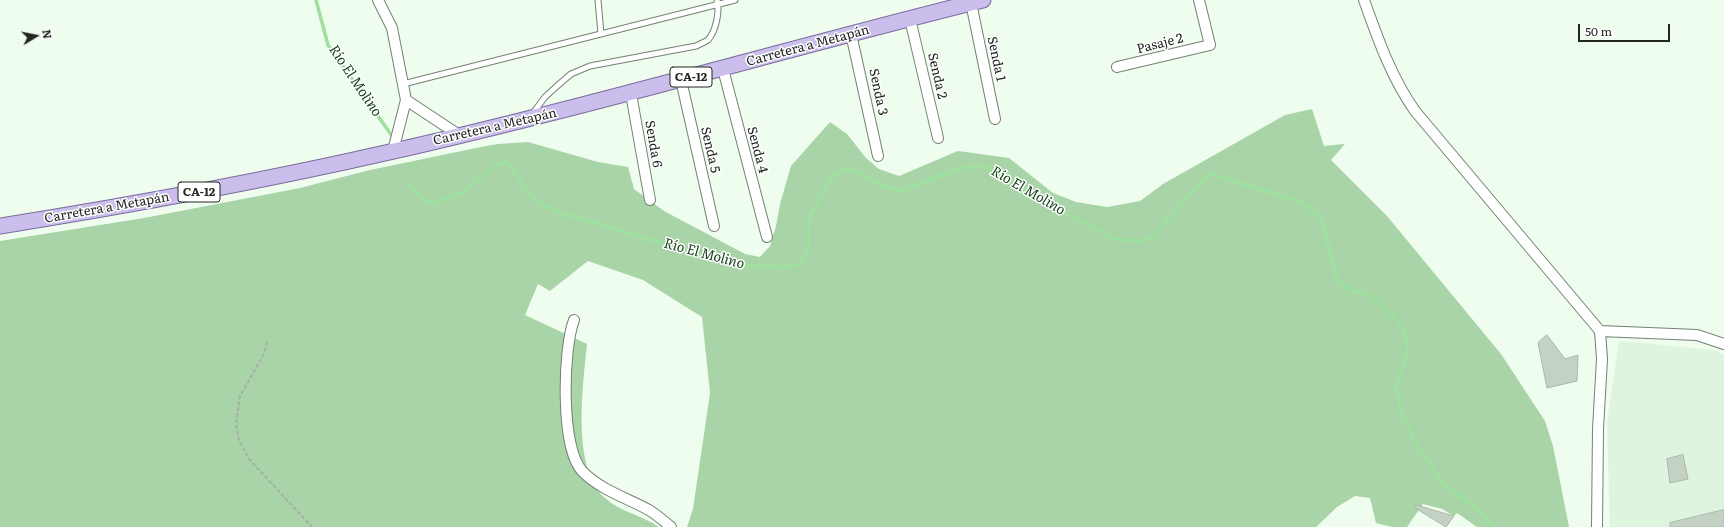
<!DOCTYPE html>
<meta charset="utf-8">
<style>
body{margin:0}
#map{position:relative;width:1724px;height:527px;overflow:hidden;background:#eefded;font-family:Literata,serif}
canvas{display:block}
.north{position:absolute;left:16px;top:16px;width:40px;height:40px;-webkit-text-stroke:3px #fff;paint-order:stroke;rotate:80deg;font-size:11px;font-weight:700;line-height:16px;text-align:center;color:#222722}
.north::after{content:'';display:block;margin:auto;width:14px;height:18px;background:#222722;clip-path:polygon(50% 0,100% 100%,50% 72%,0 100%)}
.scale{position:absolute;left:1578px;top:24px;width:92px;height:18px;box-sizing:border-box;border:2px solid #222722;border-top:0;padding-left:5px;font-size:12px;line-height:14px;white-space:nowrap;color:#222722;-webkit-text-stroke:3px #fff;paint-order:stroke}
</style>
<div id="map">
<canvas width="1724" height="527"></canvas>
<div class="north">N</div>
<div class="scale">50 m</div>
</div>
<script>
const g = document.querySelector('canvas').getContext('2d');
g.lineJoin = 'round';
function fill(path, color) {
  g.fillStyle = color;
  g.fill(path, 'evenodd');
}
function stroke(path, color, width, dash) {
  g.strokeStyle = color;
  g.lineWidth = width;
  g.lineCap = dash ? 'butt' : 'round';
  g.setLineDash(dash || []);
  g.stroke(path);
}
function drawText(font, color, halo, rows, align = 'center') {
  g.font = font + ' Literata,serif';
  g.lineWidth = 3;
  g.setLineDash([]);
  g.textBaseline = 'middle';
  g.strokeStyle = halo;
  g.fillStyle = color;
  for (const [text, x, y, turn = 0] of rows) {
    g.save();
    g.translate(x, y);
    g.rotate((+turn || 0) * Math.PI / 180);
    g.textAlign = isNaN(turn) ? turn : align;
    if (halo) g.strokeText(text, 0, 0);
    g.fillText(text, 0, 0);
    g.restore();
  }
}
fill(new Path2D(`
 M 1619,341 L 1714,350 L 1724,355 L 1724,527 L 1610,527 L 1607,423 Z`), '#dff4de');
fill(new Path2D(`
 M 1312,109 L 1324,146 L 1345,144 L 1331,160 L 1387,216 L 1501,354 L 1545,421 L 1553,446 L 1569,527 L 1477,527 L 1457,513 L 1454,516 L 1442,509 L 1423,504 L 1407,527 L 1392,527 L 1376,523 L 1370,498 L 1355,496 L 1337,507 L 1316,527 L 687,527 L 693,509 L 710,393 L 702,317 L 643,280 L 588,261 L 550,291 L 538,284 L 525,315 L 587,344 C 583,385 571,468 605,498 C 620,512 642,515 659,527 L 0,527 L 0,241 L 144,218 L 300,188 L 370,170 L 481,147 L 498,144 L 528,142 L 598,162 L 628,167 L 634,189 L 664,211 L 745,254 L 760,257 L 770,246 L 776,226 L 780,204 L 791,166 L 830,122 L 847,134 L 866,158 L 879,169 L 899,176 L 958,151 L 1009,158 L 1053,193 L 1076,202 L 1107,207 L 1140,201 L 1163,184 L 1285,115 Z`), '#a8d4a8');
stroke(new Path2D(`
 M 316,0 L 328,45 L 392,136
 M 408,183 L 418,194 L 433,204 L 465,191 L 495,166 L 507,162 L 533,199 L 552,210 L 739,266 L 787,267 L 801,263 L 808,249 L 809,218 L 831,179 L 844,169 L 860,172 L 880,185 L 902,191 L 960,168 L 982,166 L 998,171 L 1051,206 L 1116,240 L 1141,241 L 1153,236 L 1202,181 L 1212,174 L 1300,202 L 1321,217 L 1337,280 L 1352,291 L 1369,294 L 1392,315 L 1405,332 L 1408,348 L 1396,386 L 1400,409 L 1417,445 L 1442,482 L 1483,514 L 1494,527`), '#9fdf9f', 3.5);
const building = new Path2D(`
 M 1547,335 L 1565,359 L 1578,355 L 1577,381 L 1547,388 L 1538,343 Z
 M 1683,455 L 1688,479 L 1670,483 L 1667,459 Z
 M 1416,505 L 1454,516 L 1446,527 L 1415,508 Z
 M 1724,510 L 1724,527 L 1670,527 L 1670,523 Z`);
fill(building, '#c3d2c3');
stroke(building, '#a9b8a9', 1);
const service = new Path2D(`
 M 598,0 L 601,34
 M 403,84 L 735,0
 M 533,113 L 545,97 L 557,86 L 571,74 L 590,66 L 696,46 C 700,44 705,42 708,40 C 716,31 720,11 717,0`);
const minor = new Path2D(`
 M 378,0 L 392,28 L 406,100 L 393,151
 M 1364,0 C 1378,39 1391,77 1415,111 L 1600,331 L 1602,359 L 1598,429 L 1597,527
 M 971,3 L 995,119
 M 910,19 L 938,138
 M 851,34 L 878,156
 M 1117,67 L 1210,45 L 1199,0
 M 723,69 L 767,237
 M 681,80 L 714,226
 M 631,94 L 650,200
 M 406,100 L 459,135
 M 574,320 C 563,348 560,450 583,472 C 601,490 627,498 649,510 C 657,515 664,521 671,527
 M 1600,331 L 1697,335 L 1724,344`);
const primary = new Path2D(`
 M 0,226 C 132,205 263,181 394,151 C 592,106 786,49 983,0`);
stroke(service, '#738173', 7);
stroke(minor, '#738173', 12);
stroke(primary, '#7a6c9d', 17);
stroke(new Path2D(`
 M 267,342 L 264,354 L 240,396 L 236,424 L 239,440 L 249,459 L 312,527`), '#a6b1a5', 2, [4, 2]);
stroke(service, '#fff', 5);
stroke(minor, '#fff', 10);
stroke(primary, '#cbbdec', 15);
for (const [x, y, w] of [
 [691,77,42],
 [199,192,42]
]) {
  const box = new Path2D();
  box.roundRect(x - w / 2, y - 10, w, 20, 3);
  g.fillStyle = '#fff';
  g.fill(box);
  stroke(box, '#222722', 1);
}
drawText('bold 12px', '#222722', null, [
 ["CA-12",691,77],
 ["CA-12",199,192]
]);
drawText('13px', '#222722', '#fff', [
 ["Pasaje 2",1160,44,-14],
 ["Carretera a Metapán",808,46,-15],
 ["Senda 1",996,59,78],
 ["Senda 2",937,76,77],
 ["Senda 3",878,92,78],
 ["Carretera a Metapán",495,127,-13],
 ["Senda 6",653,144,80],
 ["Senda 5",710,150,77],
 ["Senda 4",757,150,75],
 ["Carretera a Metapán",107,208,-10]
]);
drawText('italic 14px', '#164218', '#fff', [
 ["Río El Molino",355,81,56],
 ["Río El Molino",1028,191,30],
 ["Río El Molino",704,254,15]
]);
</script>
